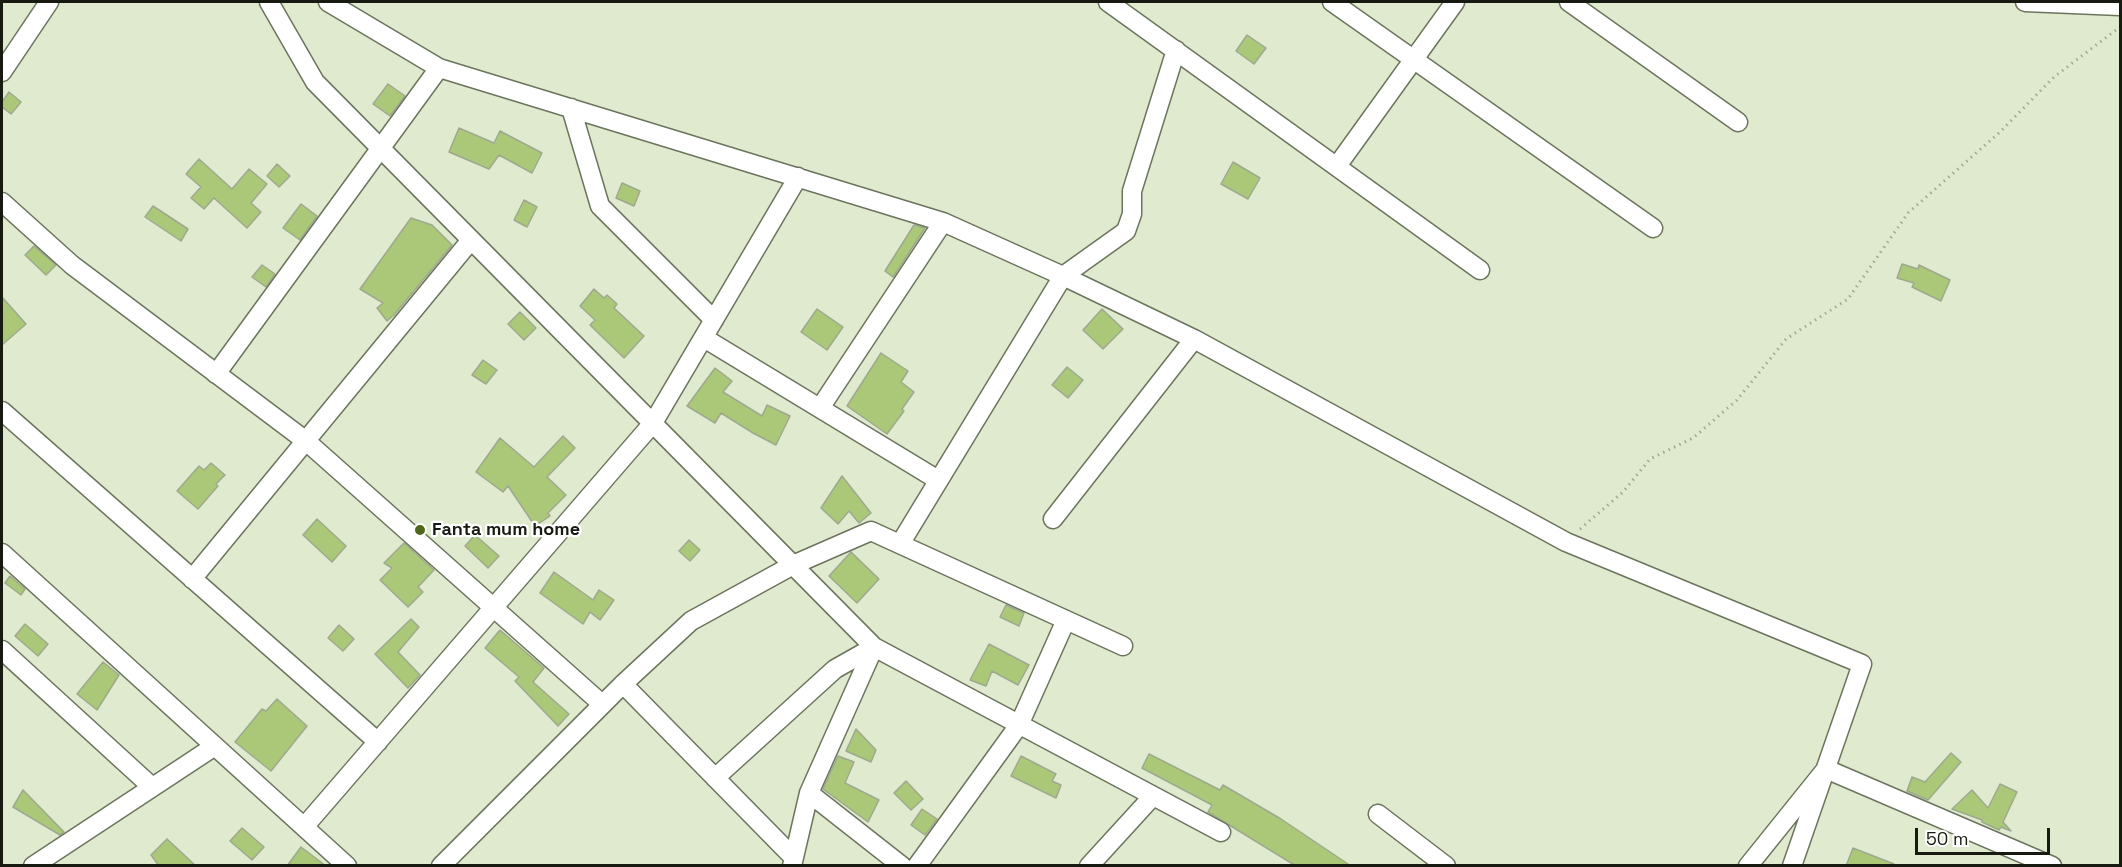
<!DOCTYPE html>
<style>
body{margin:0}
#map{position:relative;width:2122px;height:867px;overflow:hidden;background:#dfeacf;font-family:"Space Grotesk",sans-serif}
canvas{display:block}
.frame{position:absolute;inset:0;border:3px solid #171a11;pointer-events:none}
.scale{position:absolute;left:1915px;top:828px;width:135px;height:27px;box-sizing:border-box;border:3px solid #171a11;border-top:0;padding-left:8px;font-size:18px;line-height:21px;white-space:nowrap;color:#171a11;-webkit-text-stroke:4px #fff;paint-order:stroke}
</style>
<div id="map">
<canvas width="2122" height="867"></canvas>
<div class="frame"></div>
<div class="scale">50 m</div>
</div>
<script>
const g = document.querySelector('canvas').getContext('2d');
g.lineJoin = 'round';
function fill(path, color) {
  g.fillStyle = color;
  g.fill(path, 'evenodd');
}
function stroke(path, color, width, dash) {
  g.strokeStyle = color;
  g.lineWidth = width;
  g.lineCap = dash ? 'butt' : 'round';
  g.setLineDash(dash || []);
  g.stroke(path);
}
function drawText(font, color, halo, rows, align = 'center') {
  g.font = font + ' "Space Grotesk",sans-serif';
  g.lineWidth = 4.5;
  g.setLineDash([]);
  g.textBaseline = 'middle';
  g.strokeStyle = halo;
  g.fillStyle = color;
  for (const [text, x, y, turn = 0] of rows) {
    g.save();
    g.translate(x, y);
    g.rotate((+turn || 0) * Math.PI / 180);
    g.textAlign = isNaN(turn) ? turn : align;
    if (halo) g.strokeText(text, 0, 0);
    g.fillText(text, 0, 0);
    g.restore();
  }
}
const building = new Path2D(`
 M 1247,35 L 1266,48 L 1254,64 L 1236,51 Z
 M 388,84 L 405,96 L 390,116 L 373,104 Z
 M 9,92 L 21,102 L 11,114 L 2,107 L 2,102 Z
 M 459,128 L 494,143 L 500,131 L 542,153 L 532,173 L 499,155 L 489,169 L 449,152 Z
 M 199,159 L 232,189 L 249,169 L 267,184 L 251,203 L 261,212 L 247,228 L 214,198 L 204,209 L 191,198 L 201,187 L 186,174 Z
 M 1233,162 L 1260,178 L 1248,199 L 1221,184 Z
 M 277,164 L 290,176 L 279,187 L 267,176 Z
 M 622,183 L 640,191 L 634,206 L 616,198 Z
 M 524,200 L 537,207 L 527,227 L 514,220 Z
 M 301,204 L 317,216 L 300,240 L 283,228 Z
 M 153,206 L 188,229 L 181,241 L 145,217 Z
 M 411,218 L 432,225 L 452,245 L 394,315 L 387,321 L 377,308 L 383,303 L 360,289 Z
 M 914,225 L 925,228 L 893,277 L 885,271 Z
 M 34,246 L 56,265 L 46,275 L 25,255 Z
 M 1902,264 L 1918,269 L 1919,265 L 1950,280 L 1941,301 L 1912,287 L 1914,283 L 1897,278 Z
 M 262,265 L 275,274 L 266,287 L 252,277 Z
 M 594,289 L 604,298 L 607,295 L 617,304 L 614,308 L 644,336 L 624,358 L 590,325 L 595,320 L 580,306 Z
 M 2,297 L 26,324 L 2,345 Z
 M 817,309 L 843,327 L 827,350 L 801,332 Z
 M 1102,309 L 1123,329 L 1103,349 L 1083,330 Z
 M 520,312 L 536,328 L 524,340 L 508,324 Z
 M 881,353 L 908,371 L 901,382 L 914,392 L 902,409 L 904,411 L 887,434 L 847,406 Z
 M 483,360 L 497,370 L 486,384 L 472,375 Z
 M 1067,367 L 1083,380 L 1068,398 L 1052,385 Z
 M 715,368 L 732,381 L 723,392 L 762,416 L 767,405 L 790,416 L 776,445 L 753,433 L 721,413 L 715,423 L 687,406 Z
 M 563,436 L 575,448 L 547,477 L 566,495 L 548,513 L 550,516 L 535,526 L 508,486 L 503,492 L 476,472 L 500,438 L 534,467 Z
 M 211,463 L 225,475 L 216,484 L 218,486 L 198,509 L 177,491 L 199,466 L 204,470 Z
 M 842,476 L 871,513 L 859,523 L 849,511 L 838,524 L 821,508 Z
 M 317,519 L 346,546 L 332,562 L 303,535 Z
 M 475,535 L 499,556 L 488,568 L 465,546 Z
 M 689,540 L 700,550 L 690,561 L 679,551 Z
 M 404,543 L 434,570 L 418,587 L 423,592 L 408,607 L 380,580 L 392,568 L 384,563 Z
 M 851,552 L 879,579 L 857,603 L 829,576 Z
 M 554,572 L 593,600 L 599,590 L 614,600 L 600,620 L 590,612 L 583,624 L 540,593 Z
 M 10,576 L 25,589 L 21,595 L 5,583 Z
 M 1006,605 L 1024,613 L 1019,626 L 1000,617 Z
 M 411,619 L 419,627 L 398,652 L 420,675 L 408,688 L 375,654 Z
 M 25,624 L 48,644 L 38,656 L 15,636 Z
 M 339,625 L 354,639 L 343,651 L 328,638 Z
 M 500,630 L 544,668 L 533,682 L 569,714 L 558,726 L 515,681 L 519,677 L 485,648 Z
 M 989,644 L 1029,665 L 1018,685 L 992,671 L 986,686 L 970,680 Z
 M 103,662 L 119,675 L 97,710 L 77,694 Z
 M 277,699 L 307,726 L 271,771 L 235,742 L 262,709 L 266,711 Z
 M 856,729 L 876,750 L 871,762 L 846,751 Z
 M 1951,753 L 1961,762 L 1928,800 L 1907,791 L 1912,777 L 1925,782 Z
 M 1149,754 L 1220,790 L 1223,785 L 1281,819 L 1351,866 L 1296,866 L 1208,812 L 1212,805 L 1142,768 Z
 M 838,756 L 854,762 L 845,783 L 879,800 L 868,822 L 823,789 Z
 M 1021,756 L 1056,774 L 1052,781 L 1061,785 L 1056,798 L 1011,776 Z
 M 906,781 L 923,799 L 911,810 L 894,793 Z
 M 2000,784 L 2017,792 L 2003,822 L 2011,831 L 2001,827 L 1999,830 L 1982,822 L 1982,820 L 1952,809 L 1972,790 L 1988,808 Z
 M 23,790 L 64,832 L 60,835 L 13,807 Z
 M 922,809 L 937,819 L 925,835 L 911,825 Z
 M 242,828 L 264,847 L 252,860 L 230,841 Z
 M 167,839 L 196,866 L 159,866 L 151,855 Z
 M 301,847 L 326,866 L 287,866 Z
 M 1853,848 L 1894,864 L 1894,866 L 1846,866 Z`);
fill(building, '#aac877');
stroke(building, '#9ea98f', 1.5);
const minor = new Path2D(`
 M 269,2 L 315,82 L 874,647 L 1221,832
 M 328,2 L 439,68 L 943,222 L 1063,276 L 1194,339 L 1566,542 L 1862,664 L 1792,866
 M 1108,2 L 1480,270
 M 1332,2 L 1653,228
 M 1569,2 L 1738,122
 M 2025,2 L 2120,6
 M 2,72 L 49,2
 M 571,108 L 600,206 L 714,320
 M 1337,166 L 1455,2
 M 2,202 L 72,265 L 306,441 L 602,704
 M 704,338 L 938,480
 M 216,374 L 439,68
 M 820,408 L 943,222
 M 2,411 L 378,742
 M 1053,519 L 1194,339
 M 900,544 L 1063,276 L 1126,231 L 1132,214 L 1132,191 L 1176,50
 M 2,553 L 347,866
 M 192,579 L 471,240
 M 2,650 L 152,787
 M 623,684 L 794,858
 M 715,778 L 835,669 L 874,647
 M 809,793 L 902,866
 M 1378,814 L 1446,866
 M 304,827 L 653,423 L 798,177
 M 33,866 L 215,746
 M 441,866 L 623,684 L 691,621 L 793,565 L 871,531 L 1123,646
 M 792,866 L 809,793 L 874,647
 M 917,866 L 1019,725 L 1066,620
 M 1089,866 L 1153,796
 M 1748,866 L 1826,769 L 2052,866`);
stroke(minor, '#6b755d', 21);
stroke(new Path2D(`
 M 1580,529 L 1623,492 L 1650,459 L 1693,438 L 1737,400 L 1786,339 L 1848,299 L 1908,213 L 2000,132 L 2054,77 L 2120,27`), '#a2aa95', 3, [1.5, 4.5]);
stroke(minor, '#fff', 18);
for (const [x, y, r, color] of [
 [420,530,6,"#4f6718"]
]) {
  const dot = new Path2D();
  dot.arc(x, y, r, 0, 2 * Math.PI);
  g.fillStyle = color;
  g.fill(dot);
  stroke(dot, '#fff', 2);
}
drawText('bold 18px', '#171a11', '#fff', [
 ["Fanta mum home",432,530]
], 'left');
</script>
